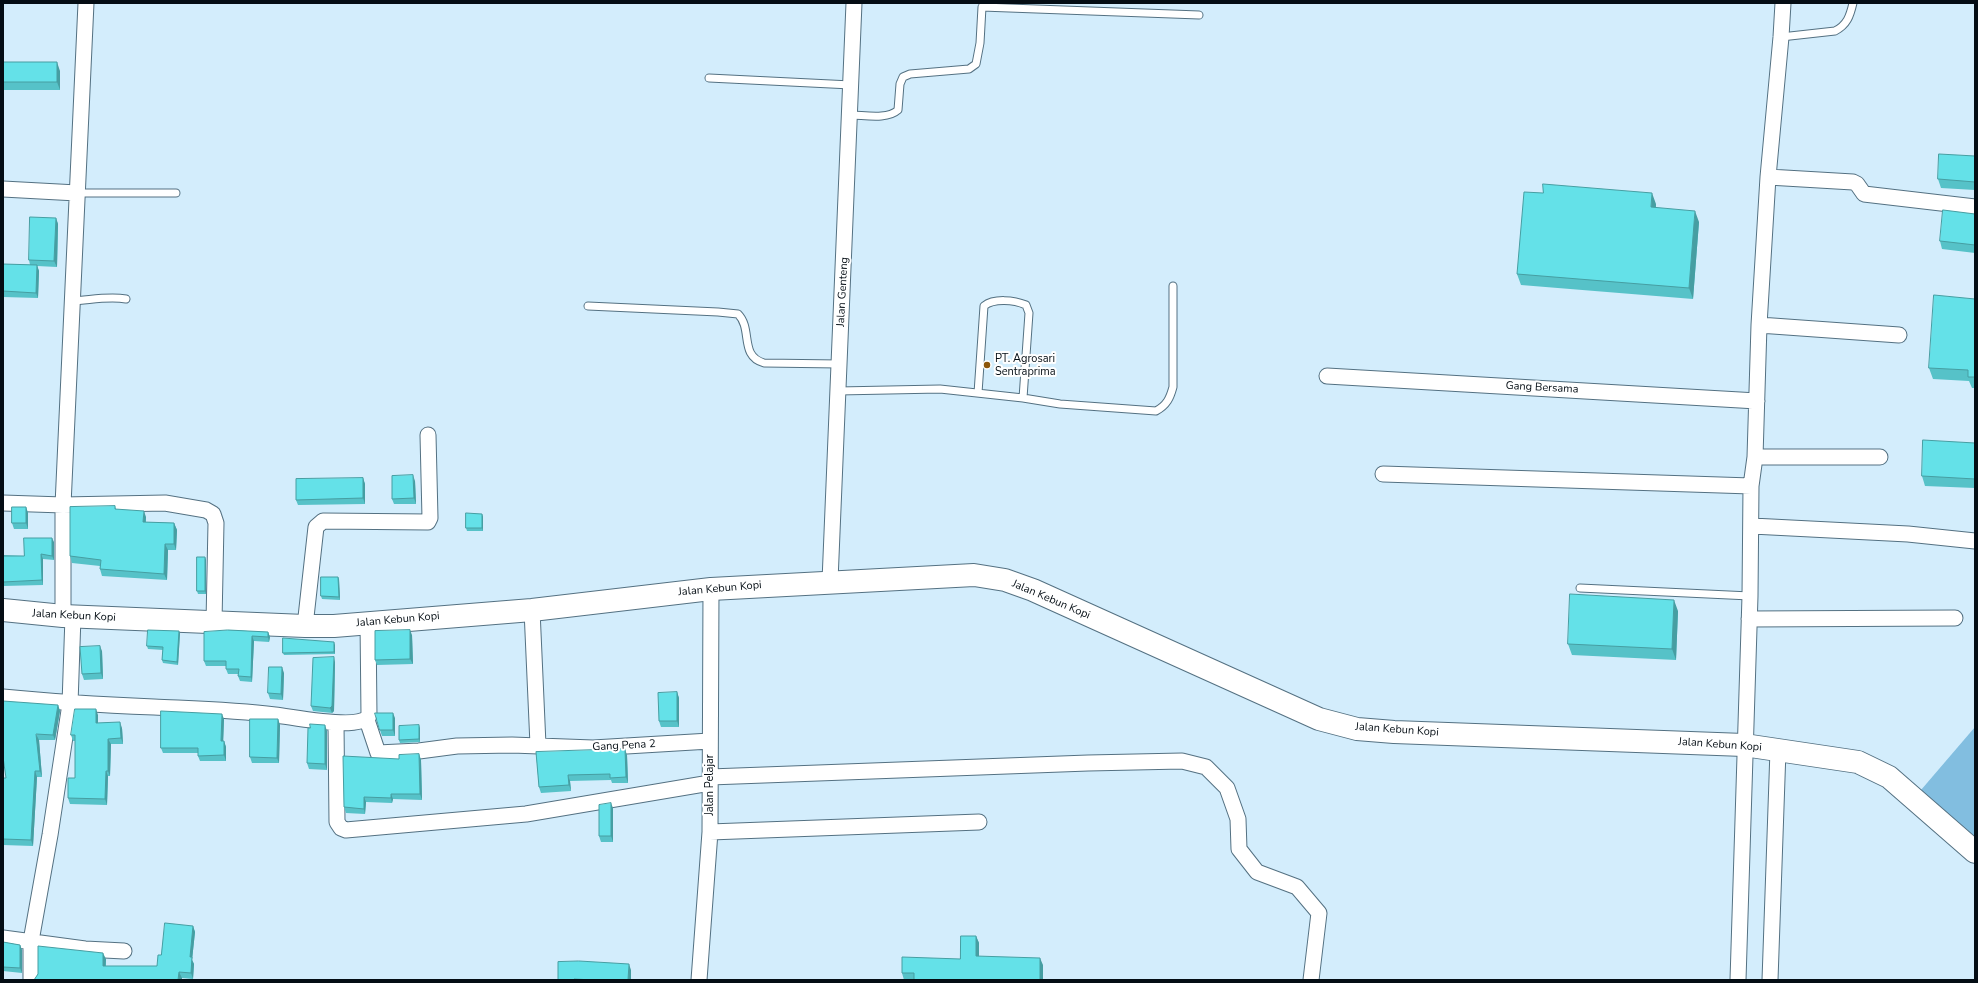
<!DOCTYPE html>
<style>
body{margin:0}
#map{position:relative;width:1978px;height:983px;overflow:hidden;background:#d3edfc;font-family:"Nunito Sans",sans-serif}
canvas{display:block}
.frame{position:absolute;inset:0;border:4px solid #040d14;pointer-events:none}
</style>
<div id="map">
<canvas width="1978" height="983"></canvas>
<div class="frame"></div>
</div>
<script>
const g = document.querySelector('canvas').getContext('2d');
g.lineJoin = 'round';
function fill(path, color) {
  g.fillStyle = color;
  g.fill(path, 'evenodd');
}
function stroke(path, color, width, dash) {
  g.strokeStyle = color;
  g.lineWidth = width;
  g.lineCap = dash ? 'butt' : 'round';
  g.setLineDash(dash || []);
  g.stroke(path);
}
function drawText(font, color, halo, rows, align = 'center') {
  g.font = font + ' "Nunito Sans",sans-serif';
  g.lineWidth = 4;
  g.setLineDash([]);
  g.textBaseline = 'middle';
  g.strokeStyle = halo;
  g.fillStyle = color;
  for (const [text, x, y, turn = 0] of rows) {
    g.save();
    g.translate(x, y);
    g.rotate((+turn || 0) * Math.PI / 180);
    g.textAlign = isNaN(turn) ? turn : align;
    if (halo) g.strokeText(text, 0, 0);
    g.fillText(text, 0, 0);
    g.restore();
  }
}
fill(new Path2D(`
 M 1975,727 L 1975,837 L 1921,790 Z`), '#82bee0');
const lane = new Path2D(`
 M 1781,37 L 1835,31 C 1847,25 1850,16 1853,3
 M 709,78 L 851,85
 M 851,115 C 864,115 887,120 898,110 L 900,84 L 903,77 L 910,74 L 969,69 L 976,64 L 980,43 L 982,7 L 1199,15
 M 77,193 L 176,193
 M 72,301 C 91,300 108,296 126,299
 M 588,306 L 718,312 L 738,314 C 753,329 739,356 764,363 L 839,364
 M 838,391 L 940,389 L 1023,398 L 1060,404 L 1156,411 C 1167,405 1170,398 1173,387 L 1173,286
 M 978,393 L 984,306 C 994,298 1014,300 1026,305 L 1029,313 L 1023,398
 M 1580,588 L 1750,596`);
const street = new Path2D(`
 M 1768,177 L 1853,182 L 1857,184 L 1864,194 L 1975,207
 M 3,189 L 77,193
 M 1759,325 L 1899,335
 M 1327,376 L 1757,401
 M 1755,457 L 1880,457
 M 1383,474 L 1751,486
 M 3,503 L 63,505 L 165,503 L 206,510 L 213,514 L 216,523 L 214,622
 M 1752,526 L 1908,534 L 1975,541
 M 830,581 L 854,3
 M 532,610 L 538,745
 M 63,616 L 63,505 L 86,3
 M 1749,619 L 1955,618
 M 305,626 L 316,527 L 323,521 L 428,522 L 430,518 L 428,435
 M 3,697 C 53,702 104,705 154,707 C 195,709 235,710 275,715 C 294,717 358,731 369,716 L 368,622
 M 367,720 L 378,753 L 419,751 L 457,746 L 512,745 L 593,748 L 710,741
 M 336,723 L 337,822 L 341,828 L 346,830 L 526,814 L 710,783
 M 710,777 L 1088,763 L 1182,761 L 1206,767 L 1227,788 L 1238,819 L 1239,849 L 1257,872 L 1297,887 L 1319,913 L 1311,980
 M 710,832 L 979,822
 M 3,938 L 85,949 L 124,951
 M 31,980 L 31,941 L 50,835 L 70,704 L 73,616
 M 699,980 L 710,832 L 711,589
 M 1738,980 L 1750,596 L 1751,486 L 1755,457 L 1759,325 L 1768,177 L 1781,37 L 1783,3
 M 1770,980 L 1778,750`);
const primary = new Path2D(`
 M 3,610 L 63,616 L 305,626 L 334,626 L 532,610 L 711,589 L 974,575 L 1005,580 L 1033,590 L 1319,719 L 1357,729 L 1394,732 L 1744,745 L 1858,762 L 1889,777 L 1975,852`);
stroke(lane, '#547182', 9);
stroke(street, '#547182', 17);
stroke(primary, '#547182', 24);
stroke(lane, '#fff', 7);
stroke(street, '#fff', 15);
stroke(primary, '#fff', 22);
fill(new Path2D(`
 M 3,62 L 60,71 L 60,90 L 3,90 Z
 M 1975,156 L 1975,190 L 1941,188 L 1938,179 Z
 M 1656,204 L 1656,208 L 1699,222 L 1693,299 L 1521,285 L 1517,274 Z
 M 1975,214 L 1975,253 L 1942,249 L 1940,241 Z
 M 56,218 L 58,224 L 57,267 L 37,266 L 39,271 L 38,298 L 3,297 L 3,264 L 30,265 L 29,260 Z
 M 1975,299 L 1975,388 L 1972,388 L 1969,381 L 1933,379 L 1929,368 Z
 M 1975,443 L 1975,488 L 1925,486 L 1922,476 Z
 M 363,478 L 365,484 L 365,504 L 298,505 L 296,500 Z
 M 415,481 L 416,504 L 394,504 L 392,499 Z
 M 115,506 L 116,509 L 146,517 L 146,522 L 174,523 L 177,530 L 176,550 L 168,550 L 167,580 L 102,576 L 100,569 L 100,566 L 72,563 L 70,556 Z
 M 26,507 L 28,513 L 28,529 L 14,529 L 12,523 Z
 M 482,514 L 483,517 L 483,531 L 467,531 L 466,528 Z
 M 54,542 L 54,560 L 43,559 L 43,585 L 3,586 L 3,555 L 24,556 Z
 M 205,557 L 206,560 L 206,594 L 198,594 L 197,591 Z
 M 338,577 L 339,579 L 340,600 L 322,599 L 321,596 Z
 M 1678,611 L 1676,660 L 1572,655 L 1568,644 Z
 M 228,630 L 268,632 L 270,637 L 269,642 L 254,641 L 252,682 L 240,681 L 238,676 L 238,674 L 228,674 L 226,669 L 226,666 L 206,666 L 204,661 Z
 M 180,633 L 178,665 L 163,663 L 162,660 L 163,650 L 148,649 L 147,646 Z
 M 412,635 L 413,664 L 377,665 L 375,660 Z
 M 335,645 L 335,654 L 284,655 L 283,653 Z
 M 102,651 L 103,679 L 84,680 L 82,674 Z
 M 335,662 L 334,711 L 332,713 L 313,711 L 311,706 Z
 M 284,673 L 283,700 L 270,699 L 268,693 Z
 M 677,692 L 679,698 L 679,727 L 661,727 L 659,721 Z
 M 58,705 L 60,711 L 55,740 L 39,740 L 42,777 L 37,777 L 33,846 L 3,845 L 3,778 L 6,778 Z
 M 98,715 L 98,723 L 122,728 L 123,744 L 111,744 L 110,776 L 108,776 L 107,805 L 70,804 L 68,798 L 75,778 L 75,741 L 73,741 L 71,735 Z
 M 395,718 L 395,736 L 382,736 L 380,730 Z
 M 224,719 L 223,741 L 224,741 L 226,747 L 226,761 L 200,761 L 198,756 L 198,753 L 163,753 L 161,748 Z
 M 278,719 L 280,725 L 279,763 L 252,763 L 250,757 Z
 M 420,728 L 420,742 L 400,743 L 399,740 Z
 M 327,731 L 327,770 L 309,769 L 307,763 Z
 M 536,752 L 627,755 L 628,783 L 612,783 L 611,780 L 570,781 L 571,791 L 541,793 L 539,787 Z
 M 419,754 L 421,760 L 422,800 L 393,799 L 392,803 L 366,802 L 365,814 L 346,813 L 344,807 L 399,759 Z
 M 613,808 L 613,842 L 601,842 L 599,836 Z
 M 193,926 L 195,932 L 192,960 L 194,964 L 193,979 L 182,978 L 182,980 L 34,980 L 38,974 L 106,959 L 106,966 L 157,966 L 161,955 Z
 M 976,936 L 979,943 L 979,957 L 1043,965 L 1043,980 L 904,980 L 902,973 L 960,959 Z
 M 3,942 L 20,945 L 22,950 L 22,973 L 3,971 Z
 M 631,970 L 631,980 L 558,980 Z`), '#56c2c8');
fill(new Path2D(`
 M 57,62 L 60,71 L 60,90 L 57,82 Z
 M 1652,193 L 1656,204 L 1655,218 L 1651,207 Z
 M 1695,211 L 1699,222 L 1693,299 L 1689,288 Z
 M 56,218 L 58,224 L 57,267 L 54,261 Z
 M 37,265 L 39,271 L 38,298 L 36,293 Z
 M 413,475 L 415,481 L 416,504 L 414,498 Z
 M 363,478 L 365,484 L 365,504 L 363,498 Z
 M 26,507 L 28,513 L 28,529 L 26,523 Z
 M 144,511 L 146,517 L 145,528 L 143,522 Z
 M 482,514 L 483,517 L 483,531 L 482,528 Z
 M 174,523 L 177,530 L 176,550 L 174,544 Z
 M 52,538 L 54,542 L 54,560 L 52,556 Z
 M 165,544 L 168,550 L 167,580 L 164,574 Z
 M 41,554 L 43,559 L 43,585 L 42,580 Z
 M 205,557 L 206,560 L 206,594 L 205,591 Z
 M 338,577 L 339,579 L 340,600 L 339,597 Z
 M 1674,600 L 1678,611 L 1676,660 L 1672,649 Z
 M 410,630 L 412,635 L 413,664 L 410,659 Z
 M 179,631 L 180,633 L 178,665 L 177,662 Z
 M 268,632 L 270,637 L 269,642 L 268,637 Z
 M 252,636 L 254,641 L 252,682 L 251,677 Z
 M 334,642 L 335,645 L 335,654 L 334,652 Z
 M 100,646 L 102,651 L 103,679 L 101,673 Z
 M 334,657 L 335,662 L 334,711 L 332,713 L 330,708 Z
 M 282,667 L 284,673 L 283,700 L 281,694 Z
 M 677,692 L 679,698 L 679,727 L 677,721 Z
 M 58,705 L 60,711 L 55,740 L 53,735 Z
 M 96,709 L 98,715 L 98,729 L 96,723 Z
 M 393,713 L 395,718 L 395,736 L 393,730 Z
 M 222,714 L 224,719 L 223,747 L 221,741 Z
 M 278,719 L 280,725 L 279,763 L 277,758 Z
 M 120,722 L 122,728 L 123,744 L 121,738 Z
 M 325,725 L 327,731 L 327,770 L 325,764 Z
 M 419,725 L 420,728 L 420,742 L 419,739 Z
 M 36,734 L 39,740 L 42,777 L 40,771 Z
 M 108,739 L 111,744 L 110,776 L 108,771 Z
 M 224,741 L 226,747 L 226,761 L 224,755 Z
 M 625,749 L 627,755 L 628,783 L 626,777 Z
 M 419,754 L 421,760 L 422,800 L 420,794 Z
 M 35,771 L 37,777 L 33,846 L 31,840 Z
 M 106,771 L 108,776 L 107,805 L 105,799 Z
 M 568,775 L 570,781 L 571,791 L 569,785 Z
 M 391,794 L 393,799 L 392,803 L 391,798 Z
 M 364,797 L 366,802 L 365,814 L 364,809 Z
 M 611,803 L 613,808 L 613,842 L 611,836 Z
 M 193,926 L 195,932 L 192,960 L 194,964 L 193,979 L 191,973 L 190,957 Z
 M 976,936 L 979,943 L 979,964 L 976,956 Z
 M 20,945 L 22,950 L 22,973 L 20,968 Z
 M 103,953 L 106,959 L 105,972 L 103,966 Z
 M 1040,958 L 1043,965 L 1043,980 L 1040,980 Z
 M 629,964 L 631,970 L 631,980 L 628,980 Z
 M 179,972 L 182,978 L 182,980 L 178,980 Z`), '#469ea2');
const building = new Path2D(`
 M 3,62 L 57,62 L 57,82 L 3,82 Z
 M 1939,154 L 1975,156 L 1975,182 L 1938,179 Z
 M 1543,184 L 1652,193 L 1651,207 L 1695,211 L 1689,288 L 1517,274 L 1524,192 L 1543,193 Z
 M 1943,210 L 1975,214 L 1975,245 L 1940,241 Z
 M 30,217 L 56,218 L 54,261 L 29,260 Z
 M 3,264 L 37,265 L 36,293 L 3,291 Z
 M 1934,295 L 1975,299 L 1975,377 L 1968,377 L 1968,370 L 1929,368 Z
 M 1923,440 L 1975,443 L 1975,479 L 1922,476 Z
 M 413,475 L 414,498 L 392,499 L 392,476 Z
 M 363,478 L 363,498 L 296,500 L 296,479 Z
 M 115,506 L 115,509 L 144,511 L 143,522 L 174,523 L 174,544 L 165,544 L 164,574 L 100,569 L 101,560 L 70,556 L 70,507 Z
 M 12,507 L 26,507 L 26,523 L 12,523 Z
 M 466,513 L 482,514 L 482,528 L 466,528 Z
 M 24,538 L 52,538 L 52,556 L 41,554 L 42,580 L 3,582 L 3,556 L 24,556 Z
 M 197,557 L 205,557 L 205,591 L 197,591 Z
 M 321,577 L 338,577 L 339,597 L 321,596 Z
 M 1570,594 L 1674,600 L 1672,649 L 1568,644 Z
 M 148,630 L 179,631 L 177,662 L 162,660 L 163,647 L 147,646 Z
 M 228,630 L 268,632 L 268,637 L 252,636 L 251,677 L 238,676 L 239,669 L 226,669 L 226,661 L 204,661 L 204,632 Z
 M 410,630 L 410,659 L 375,660 L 375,631 Z
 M 283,638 L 334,642 L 334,652 L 283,653 Z
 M 100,646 L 101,673 L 82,674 L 80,647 Z
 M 334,657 L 332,706 L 330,708 L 311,706 L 313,658 Z
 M 269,667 L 282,667 L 281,694 L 268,693 Z
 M 677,692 L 677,721 L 659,721 L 658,693 Z
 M 3,701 L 58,705 L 53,735 L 36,734 L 40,771 L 35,771 L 31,840 L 3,839 L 3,778 L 6,778 L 3,757 Z
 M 75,709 L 96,709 L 96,723 L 120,722 L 121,738 L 108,739 L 108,771 L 106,771 L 105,799 L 68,798 L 68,778 L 75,778 L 75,735 L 71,735 Z
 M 161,711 L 222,714 L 221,741 L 224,741 L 224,755 L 198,756 L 198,748 L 161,748 Z
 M 375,713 L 393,713 L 393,730 L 380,730 Z
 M 250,719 L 278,719 L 277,758 L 250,757 Z
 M 310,724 L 325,725 L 325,764 L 307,763 L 308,728 L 310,728 Z
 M 419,725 L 419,739 L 399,740 L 399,726 Z
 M 625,749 L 626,777 L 610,778 L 610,774 L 568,775 L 569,785 L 539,787 L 536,752 Z
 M 419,754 L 420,794 L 391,794 L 391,798 L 364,797 L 364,809 L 344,807 L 343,756 L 399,759 L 399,755 Z
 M 611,803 L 611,836 L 599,836 L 599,805 Z
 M 165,923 L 193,926 L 190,957 L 192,957 L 191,973 L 179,972 L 178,980 L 34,980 L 38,974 L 38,946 L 103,953 L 103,966 L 157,966 L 158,955 L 161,955 Z
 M 961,936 L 976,936 L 976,956 L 1040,958 L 1040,980 L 914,980 L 914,973 L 902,973 L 902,957 L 960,959 Z
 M 3,942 L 20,945 L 20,968 L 3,967 Z
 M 579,961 L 629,964 L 628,980 L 593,980 L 574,979 L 574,980 L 558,980 L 558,962 Z`);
fill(building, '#64e1e8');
stroke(building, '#469ea2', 1);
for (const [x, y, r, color] of [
 [987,365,4,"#8d560a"]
]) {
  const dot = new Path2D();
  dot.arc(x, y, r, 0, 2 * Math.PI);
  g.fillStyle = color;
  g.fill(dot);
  stroke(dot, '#fff', 1.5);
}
drawText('11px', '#040d14', '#fff', [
 ["Jalan Genteng",843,292,-87],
 ["Gang Bersama",1542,388,3],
 ["Jalan Kebun Kopi",720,589,-5],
 ["Jalan Kebun Kopi",1051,600,23],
 ["Jalan Kebun Kopi",74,616,3],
 ["Jalan Kebun Kopi",398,620,-5],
 ["Jalan Kebun Kopi",1397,730,4],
 ["Jalan Kebun Kopi",1720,745,4],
 ["Gang Pena 2",624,746,-3],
 ["Jalan Pelajar",710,785,-90]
]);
drawText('11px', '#040d14', '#fff', [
 ["PT. Agrosari",995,359],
 ["Sentraprima",995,372]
], 'left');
</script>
